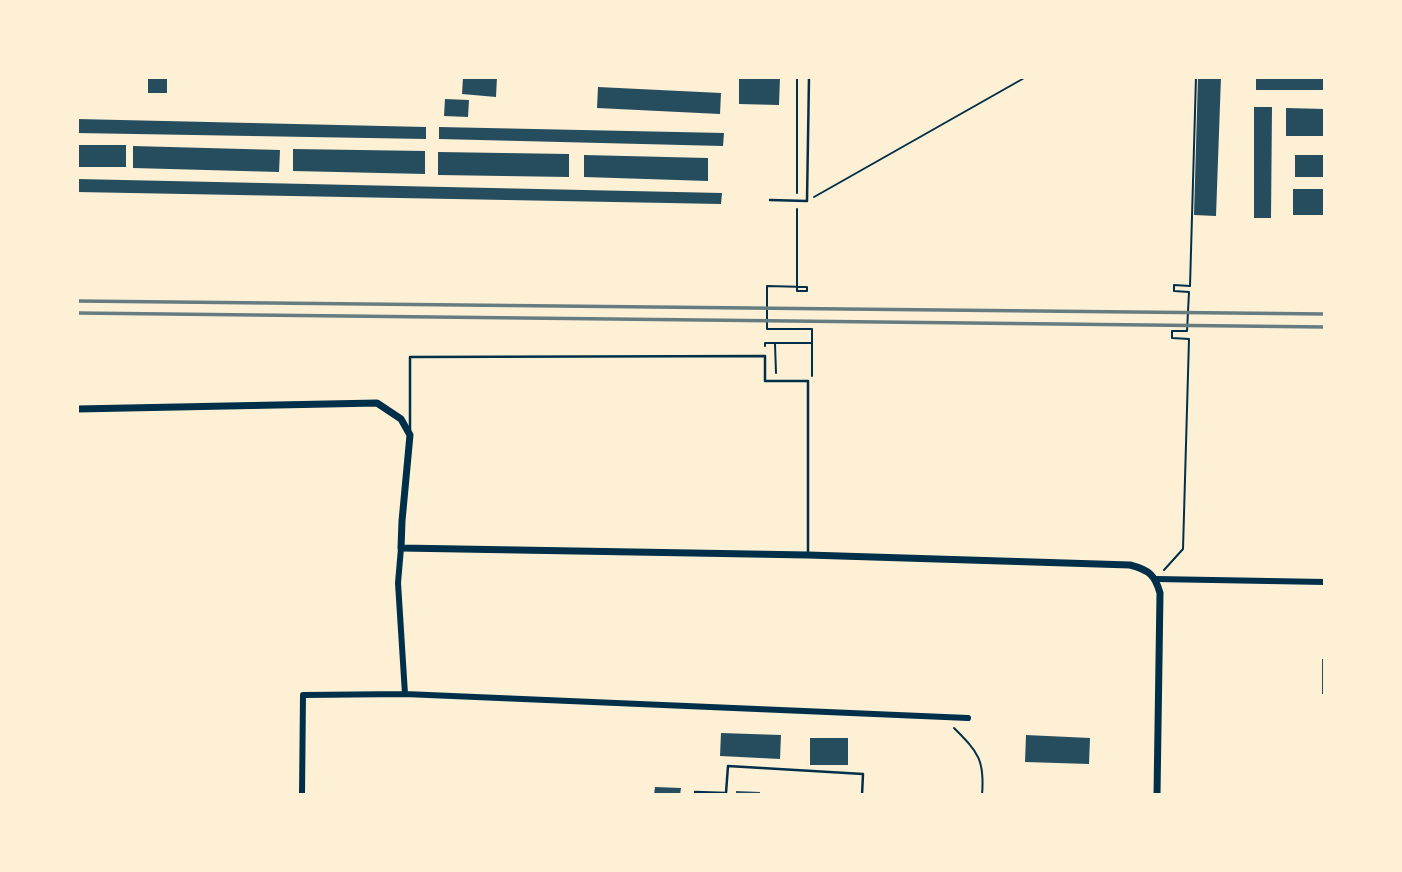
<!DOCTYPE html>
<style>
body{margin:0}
#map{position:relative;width:1402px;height:872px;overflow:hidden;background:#fdf0d5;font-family:"Noto Serif",serif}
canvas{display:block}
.frame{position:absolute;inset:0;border:79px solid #fdf0d5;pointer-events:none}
</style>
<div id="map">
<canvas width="1402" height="872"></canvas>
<div class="frame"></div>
</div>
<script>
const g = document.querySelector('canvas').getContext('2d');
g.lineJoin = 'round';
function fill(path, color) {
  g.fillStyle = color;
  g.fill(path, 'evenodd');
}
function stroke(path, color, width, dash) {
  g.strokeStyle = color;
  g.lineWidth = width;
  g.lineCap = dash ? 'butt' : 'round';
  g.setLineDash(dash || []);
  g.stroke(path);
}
fill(new Path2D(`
 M 148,77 L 167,77 L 167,93 L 148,93 Z
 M 463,77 L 497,77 L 496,97 L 462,94 Z
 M 739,77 L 780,77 L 779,105 L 739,104 Z
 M 1198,77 L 1221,77 L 1216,216 L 1194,215 Z
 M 1256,77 L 1325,77 L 1325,90 L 1256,90 Z
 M 598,87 L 721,93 L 720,114 L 597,108 Z
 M 445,99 L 469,100 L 468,117 L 444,116 Z
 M 1254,107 L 1272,107 L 1271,218 L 1254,218 Z
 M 1286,108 L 1325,109 L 1325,136 L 1286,136 Z
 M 77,119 L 426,127 L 426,139 L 77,133 Z
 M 439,127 L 724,133 L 723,146 L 439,139 Z
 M 77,145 L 126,145 L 126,167 L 77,167 Z
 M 133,146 L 280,150 L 279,172 L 133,168 Z
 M 293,149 L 425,151 L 425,174 L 293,171 Z
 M 438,152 L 569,154 L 569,177 L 438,175 Z
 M 584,155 L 708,158 L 708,181 L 584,177 Z
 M 1295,155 L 1325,155 L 1325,177 L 1295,177 Z
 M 77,179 L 722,193 L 721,204 L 77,192 Z
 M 1293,189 L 1325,189 L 1325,215 L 1293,215 Z
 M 1322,659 L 1325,659 L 1325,694 L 1322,694 Z
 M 721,733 L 781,735 L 780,759 L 720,756 Z
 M 1026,735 L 1090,738 L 1089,764 L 1025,762 Z
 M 810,738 L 848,738 L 848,765 L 810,765 Z
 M 655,787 L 681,788 L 680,795 L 654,795 Z
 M 736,791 L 760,792 L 760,795 L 736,795 Z`), '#264d5e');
stroke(new Path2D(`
 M 797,77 L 797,193
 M 814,197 L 1026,77
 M 797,209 L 797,291 L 807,291 L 807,287
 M 806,287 L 767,286 L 767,329 L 812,329 L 812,376
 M 775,344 L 776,373
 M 765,346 L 765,343 L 811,343
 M 1164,570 L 1183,549 L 1189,339 L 1172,338 L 1172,331 L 1187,331 L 1189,292 L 1174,291 L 1174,285 L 1190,286 L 1196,77
 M 954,728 C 978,752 985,760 982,795`), '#003049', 2);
stroke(new Path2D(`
 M 770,200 L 807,201 L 809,77
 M 410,431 L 410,357 L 765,356 L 765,381 L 808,381 L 808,554
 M 695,792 L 726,793 L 728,766 L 863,774 L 862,795`), '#003049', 2.5);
stroke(new Path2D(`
 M 401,548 L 398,583 L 405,694
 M 1156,579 L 1325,582
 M 302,795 L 303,695 L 405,694 L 968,718`), '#003049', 6);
stroke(new Path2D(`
 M 77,409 L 377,403 L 401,419 L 410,435 L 402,521 L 401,548 L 808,555 L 1130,565 C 1149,570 1155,575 1160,593 L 1157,795`), '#003049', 7);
stroke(new Path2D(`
 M 77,301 L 1325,314
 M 77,313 L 1325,327`), '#657d81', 3.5);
</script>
